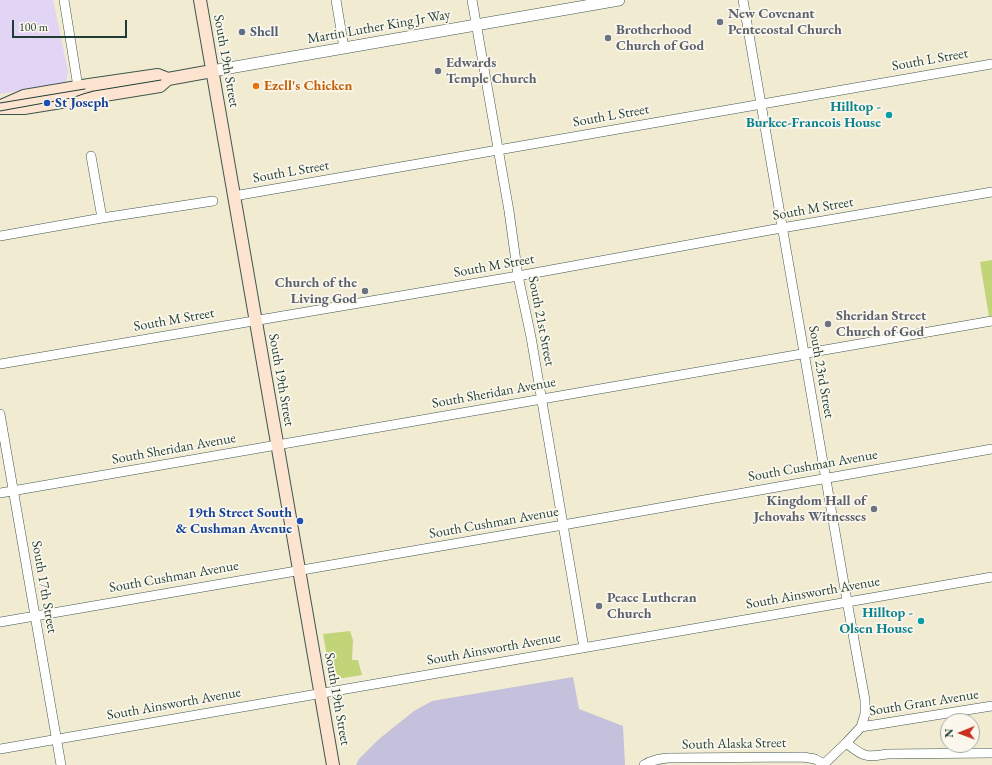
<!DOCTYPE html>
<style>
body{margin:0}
#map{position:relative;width:992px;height:765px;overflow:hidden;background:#f1ebd2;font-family:"EB Garamond",serif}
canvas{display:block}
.north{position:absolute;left:940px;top:713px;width:40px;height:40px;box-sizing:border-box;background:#fbf7ec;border:1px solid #a3ada2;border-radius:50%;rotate:269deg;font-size:11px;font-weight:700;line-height:16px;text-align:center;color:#1f3d34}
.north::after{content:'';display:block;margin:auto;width:14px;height:18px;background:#c8321e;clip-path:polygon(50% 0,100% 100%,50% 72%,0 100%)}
.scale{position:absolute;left:12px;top:20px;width:115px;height:18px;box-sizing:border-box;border:2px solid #1f3d34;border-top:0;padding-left:5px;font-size:12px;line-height:14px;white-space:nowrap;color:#1f3d34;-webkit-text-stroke:3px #fbf7ec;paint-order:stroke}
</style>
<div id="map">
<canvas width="992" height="765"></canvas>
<div class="north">N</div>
<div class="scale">100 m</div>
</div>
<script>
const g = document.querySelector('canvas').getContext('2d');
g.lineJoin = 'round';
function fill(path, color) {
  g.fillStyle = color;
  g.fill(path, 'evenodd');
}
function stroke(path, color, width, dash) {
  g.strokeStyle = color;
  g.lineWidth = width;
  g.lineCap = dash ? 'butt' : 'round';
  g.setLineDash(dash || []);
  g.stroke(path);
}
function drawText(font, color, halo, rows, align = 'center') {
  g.font = font + ' "EB Garamond",serif';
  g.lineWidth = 3.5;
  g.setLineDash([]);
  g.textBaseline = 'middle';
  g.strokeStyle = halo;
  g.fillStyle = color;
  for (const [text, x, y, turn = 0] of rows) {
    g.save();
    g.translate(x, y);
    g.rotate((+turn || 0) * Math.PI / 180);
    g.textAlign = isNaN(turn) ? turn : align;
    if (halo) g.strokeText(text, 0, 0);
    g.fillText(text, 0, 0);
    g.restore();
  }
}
fill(new Path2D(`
 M 0,0 L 53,0 L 68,71 L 66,83 L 0,94 Z`), '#e1d4f4');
fill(new Path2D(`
 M 573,677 L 579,709 L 623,726 L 625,765 L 356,765 L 359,759 L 379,739 L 414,711 L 432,701 Z`), '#c5c0db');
fill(new Path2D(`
 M 992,260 L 992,317 L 989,317 L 980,262 Z
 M 350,631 L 353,640 L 352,660 L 358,660 L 362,675 L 331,680 L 323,634 Z`), '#c1d578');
const minor = new Path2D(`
 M 64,0 L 79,93
 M 336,0 L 344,48
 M 472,0 L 509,211 L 518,276 L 531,337 L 584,648
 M 743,0 L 847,601 L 865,700 L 865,714 L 861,727 L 846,743 L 824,764
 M 91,156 L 102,218
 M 234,196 L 992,64
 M 0,236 L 102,218 L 213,201
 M 0,364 L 518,276 L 770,230 L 992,192
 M 0,414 L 61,765
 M 0,493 L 992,321
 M 0,622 L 563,525 L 992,449
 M 861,727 L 992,706
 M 846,743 C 852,747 858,753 865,755 C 872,757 880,755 887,754 L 992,753
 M 0,749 L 992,577
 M 644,765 C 651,760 659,759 668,758 L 803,757 L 815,759 L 824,764`);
const tertiary = new Path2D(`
 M 212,71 L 619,0`);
const secondary = new Path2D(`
 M 200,0 L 333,765
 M 1,106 L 24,96 L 89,85 L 158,75 L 168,79
 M 0,108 L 24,108 L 160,86 L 168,79 L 212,71`);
stroke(minor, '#3e574c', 10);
stroke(tertiary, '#3e574c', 12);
stroke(secondary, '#3e574c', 14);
stroke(minor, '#fff', 9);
stroke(tertiary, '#fff', 11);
stroke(secondary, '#fde4d1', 12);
stroke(new Path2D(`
 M 0,103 L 85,89
 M 0,111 L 72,98 L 83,94 L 94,91 L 161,80`), '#1f3d34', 1);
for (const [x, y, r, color] of [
 [720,22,4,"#6b7280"],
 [242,32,4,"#5c6f8a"],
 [608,38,4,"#6b7280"],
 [438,71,4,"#6b7280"],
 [256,86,4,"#e8710a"],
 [47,103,4,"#1a4fb4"],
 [889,115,4,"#0f9aa8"],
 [365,291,4,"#6b7280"],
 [828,324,4,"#6b7280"],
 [874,509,4,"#6b7280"],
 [300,521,4,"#1a4fb4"],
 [599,606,4,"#6b7280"],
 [921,621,4,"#0f9aa8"]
]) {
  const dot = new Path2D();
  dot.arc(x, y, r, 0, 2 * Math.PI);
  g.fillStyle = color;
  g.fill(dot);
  stroke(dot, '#fbf7ec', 1.5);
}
drawText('bold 14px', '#5b616d', '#fbf7ec', [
 ["New Covenant",728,14],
 ["Pentecostal Church",728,30],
 ["Brotherhood",616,30],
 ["Church of God",616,46],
 ["Edwards",446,63],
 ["Temple Church",446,79],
 ["Church of the",357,283,"right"],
 ["Living God",357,299,"right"],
 ["Sheridan Street",836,316],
 ["Church of God",836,332],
 ["Kingdom Hall of",866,501,"right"],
 ["Jehovahs Witnesses",866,517,"right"],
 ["Peace Lutheran",607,598],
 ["Church",607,614]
], 'left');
drawText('14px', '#1f3d34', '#fbf7ec', [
 ["Martin Luther King Jr Way",379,27,-10],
 ["South L Street",930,60,-10],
 ["South 19th Street",226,61,80],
 ["South L Street",611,116,-10],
 ["South L Street",291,172,-10],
 ["South M Street",813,209,-10],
 ["South M Street",494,266,-10],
 ["South M Street",174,320,-10],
 ["South 21st Street",541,321,79],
 ["South 23rd Street",821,372,80],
 ["South 19th Street",281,380,80],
 ["South Sheridan Avenue",494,393,-10],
 ["South Sheridan Avenue",174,449,-10],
 ["South Cushman Avenue",813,466,-10],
 ["South Cushman Avenue",494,523,-10],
 ["South Cushman Avenue",174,577,-10],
 ["South 17th Street",44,587,80],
 ["South Ainsworth Avenue",813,593,-10],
 ["South Ainsworth Avenue",494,649,-10],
 ["South 19th Street",337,699,80],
 ["South Grant Avenue",924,703,-9],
 ["South Ainsworth Avenue",174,704,-10],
 ["South Alaska Street",734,744,-1]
]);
drawText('bold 14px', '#4e5e75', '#fbf7ec', [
 ["Shell",250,32]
], 'left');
drawText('bold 14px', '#c56008', '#fbf7ec', [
 ["Ezell's Chicken",264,86]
], 'left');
drawText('bold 14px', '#164399', '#fbf7ec', [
 ["St Joseph",55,103],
 ["19th Street South",292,513,"right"],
 ["& Cushman Avenue",292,529,"right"]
], 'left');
drawText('bold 14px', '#0d838f', '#fbf7ec', [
 ["Hilltop -",881,107],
 ["Burkee-Francois House",881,123],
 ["Hilltop -",913,613],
 ["Olsen House",913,629]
], 'right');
</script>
